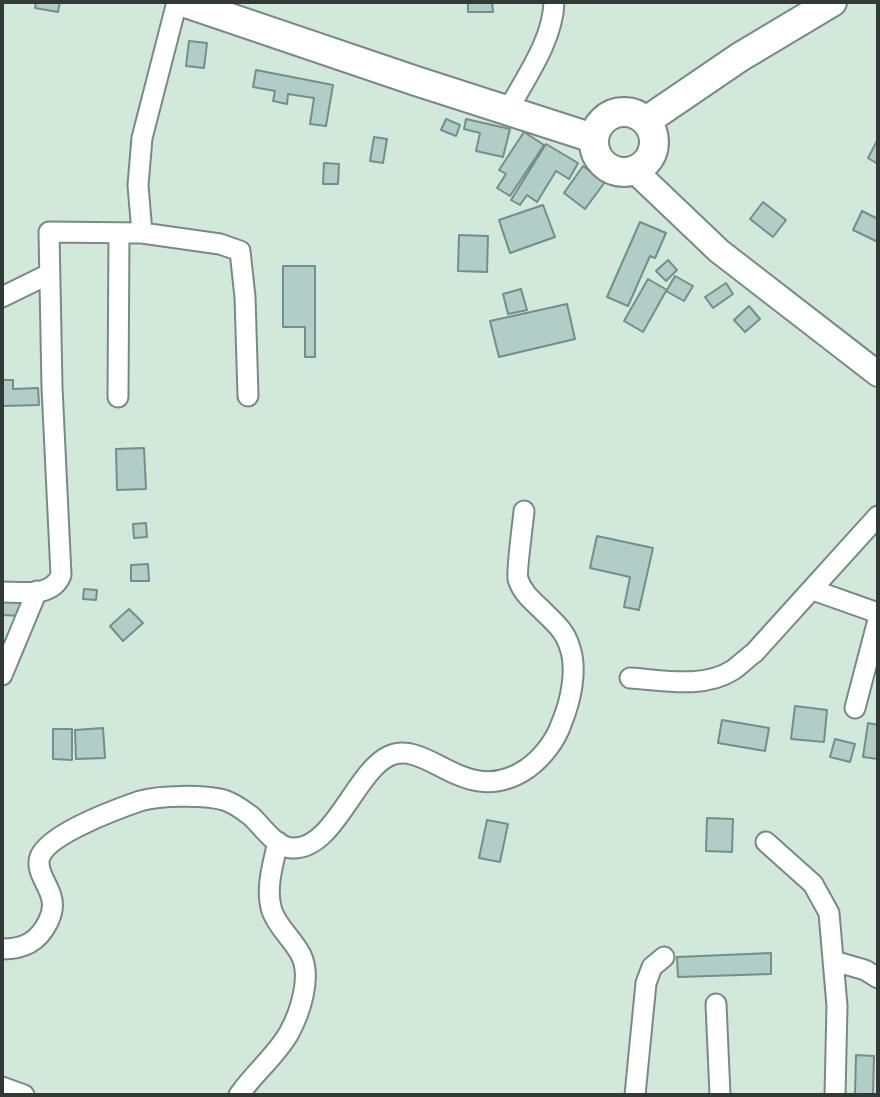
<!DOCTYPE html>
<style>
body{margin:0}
#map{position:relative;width:880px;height:1097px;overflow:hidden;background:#d1e8db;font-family:Commissioner,sans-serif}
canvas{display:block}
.frame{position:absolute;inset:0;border:4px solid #313a35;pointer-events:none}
</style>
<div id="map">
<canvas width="880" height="1097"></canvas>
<div class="frame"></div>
</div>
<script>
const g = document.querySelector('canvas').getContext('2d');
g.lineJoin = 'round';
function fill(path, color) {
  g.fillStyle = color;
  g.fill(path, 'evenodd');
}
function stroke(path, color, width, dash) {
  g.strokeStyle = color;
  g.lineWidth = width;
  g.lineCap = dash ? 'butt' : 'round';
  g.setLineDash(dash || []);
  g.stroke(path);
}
const building = new Path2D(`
 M 36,2 L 60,2 L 58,12 L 35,8 Z
 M 468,2 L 492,2 L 493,12 L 468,12 Z
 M 189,41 L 207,43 L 204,68 L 186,66 Z
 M 256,70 L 333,85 L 326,126 L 310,124 L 314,98 L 288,94 L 287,104 L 273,101 L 275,91 L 253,87 Z
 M 446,119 L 460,125 L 456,136 L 441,130 Z
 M 466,119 L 510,129 L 503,157 L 476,151 L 480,133 L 464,129 Z
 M 524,132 L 544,145 L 510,196 L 497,188 L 506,174 L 499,170 Z
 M 374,137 L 387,139 L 383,163 L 370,161 Z
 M 878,139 L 878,164 L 868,158 Z
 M 546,144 L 578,163 L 569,179 L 556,171 L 537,202 L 527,195 L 520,205 L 511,200 Z
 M 324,163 L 339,164 L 338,184 L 323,184 Z
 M 583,166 L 605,182 L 585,209 L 564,193 Z
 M 763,202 L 786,220 L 773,237 L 750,219 Z
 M 543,205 L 555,237 L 510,253 L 499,220 Z
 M 862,211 L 878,219 L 878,242 L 853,230 Z
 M 640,222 L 666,233 L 655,258 L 650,256 L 628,306 L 607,297 Z
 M 459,235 L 488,236 L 487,272 L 458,271 Z
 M 668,260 L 677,270 L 666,281 L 656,271 Z
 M 283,266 L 315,266 L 315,357 L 305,357 L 305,327 L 283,327 Z
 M 675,276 L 693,286 L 684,301 L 666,291 L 643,332 L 624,321 L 648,279 L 667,290 Z
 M 726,283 L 733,294 L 713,308 L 705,297 Z
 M 521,289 L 527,310 L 508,314 L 503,294 Z
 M 567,304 L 575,339 L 499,357 L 490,321 Z
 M 749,306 L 760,319 L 745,332 L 734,320 Z
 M 2,380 L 13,380 L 13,389 L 38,388 L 39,405 L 2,406 Z
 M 144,448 L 146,489 L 117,490 L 116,449 Z
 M 146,523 L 147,537 L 134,538 L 133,524 Z
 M 597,536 L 653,548 L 639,610 L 624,607 L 630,577 L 590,568 Z
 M 148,564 L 149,581 L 131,581 L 131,565 Z
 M 84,589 L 97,590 L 96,600 L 83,599 Z
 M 2,598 L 21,598 L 21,616 L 2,615 Z
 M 129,609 L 143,623 L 123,641 L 110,626 Z
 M 795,706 L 827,710 L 824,742 L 791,739 Z
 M 722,720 L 769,728 L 765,751 L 718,743 Z
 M 868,723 L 878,725 L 878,759 L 863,757 Z
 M 103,728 L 105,758 L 76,759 L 75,730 Z
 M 53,729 L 72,729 L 72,760 L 53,759 Z
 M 835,739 L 855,744 L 850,762 L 830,757 Z
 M 707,818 L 733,819 L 732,852 L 706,851 Z
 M 487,820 L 508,824 L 500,862 L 479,858 Z
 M 771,953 L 771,974 L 678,977 L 677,957 Z
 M 856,1055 L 874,1056 L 873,1095 L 855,1095 Z`);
fill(building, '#b2cdc8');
stroke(building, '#748e89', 2);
const minor = new Path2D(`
 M 508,110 C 526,77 553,40 554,2
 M 142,233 L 220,244 L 240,251 L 245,297 L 248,396
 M 2,297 L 49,274
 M 118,397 L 119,233
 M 813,590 L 878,613
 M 2,592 C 22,592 52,598 61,575 L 52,387 L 49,232 L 142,233 L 138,185 L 142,138 L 177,2
 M 2,675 L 37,591
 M 630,678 C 662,680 704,689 733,670 C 740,665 747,658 754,653 L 878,516
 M 855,708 L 878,620
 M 766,842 L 813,884 L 829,913 L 837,1006 L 835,1095
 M 2,949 C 24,949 38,942 48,922 C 52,914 54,905 51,896 C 48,884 35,870 40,857 C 48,834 117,809 140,801 C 160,795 204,795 224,800 C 234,803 243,810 251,816 C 262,826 275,847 292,848 C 334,850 355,772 389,756 C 429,738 466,811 528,768 C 543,757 556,740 562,722 C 571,700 578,668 569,645 C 565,631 554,622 544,612 C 534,602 522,593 518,579 C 516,572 523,523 524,511
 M 834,961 L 865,970 L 878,978
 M 716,1004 L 720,1095
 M 2,1087 L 24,1095
 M 239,1095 C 254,1073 276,1056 289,1033 C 300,1013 312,977 301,955 C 293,939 278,928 272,911 C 265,889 273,864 278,842
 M 635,1095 L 646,983 L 652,967 L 664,957`);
const major = new Path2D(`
 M 634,170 L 719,251 L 878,374`);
const highway = new Path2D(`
 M 183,2 L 416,81 L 593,138
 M594 142a30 30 0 1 1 60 0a30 30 0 1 1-60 0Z
 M 646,121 L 740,57 L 832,2`);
stroke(minor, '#778c80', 23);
stroke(major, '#778c80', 28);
stroke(highway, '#778c80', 32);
stroke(minor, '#fff', 19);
stroke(major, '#fff', 24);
stroke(highway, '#fff', 28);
</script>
